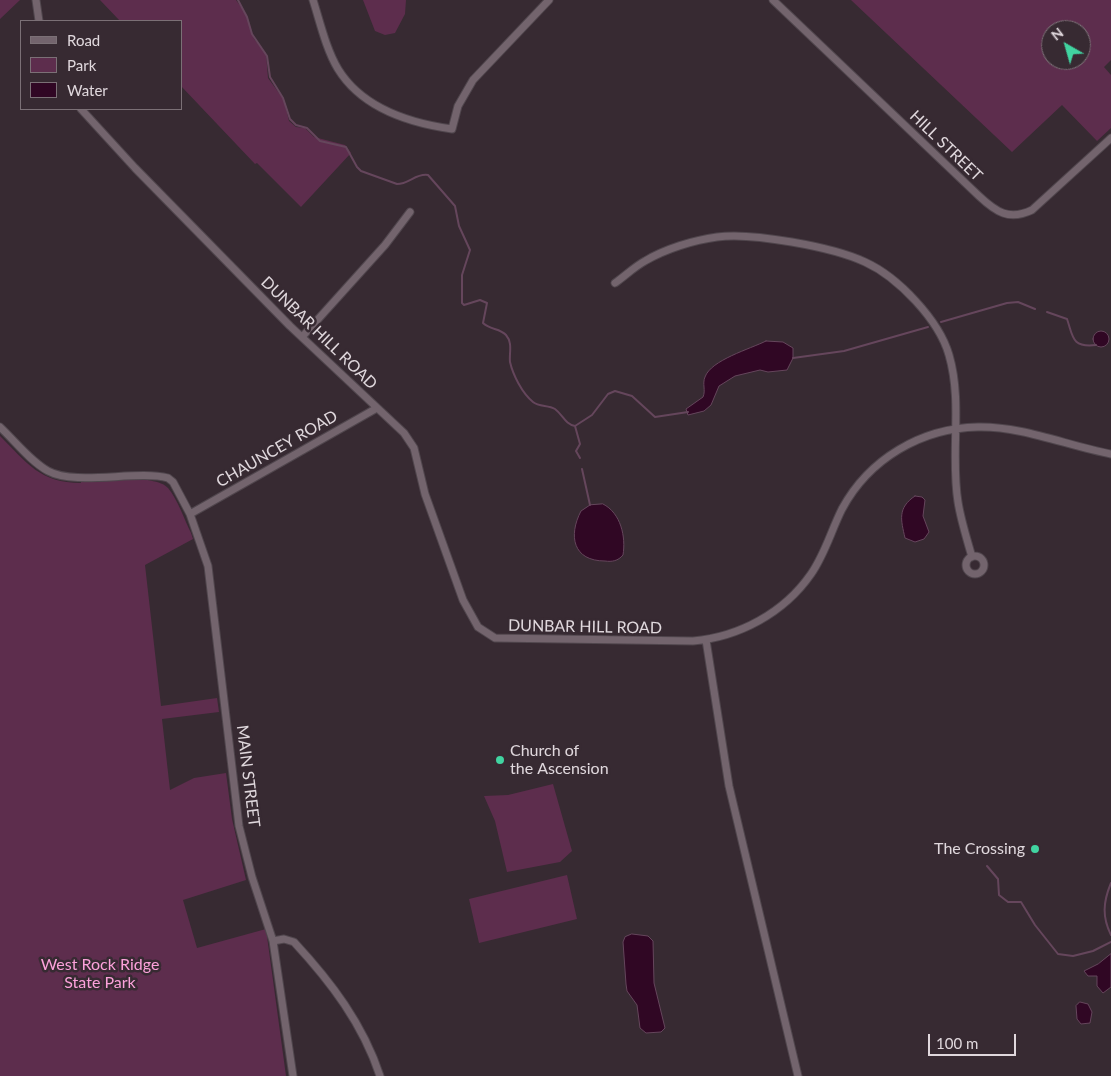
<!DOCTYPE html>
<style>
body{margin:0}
#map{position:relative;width:1111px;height:1076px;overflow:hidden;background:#372a32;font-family:Lato,sans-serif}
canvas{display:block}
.legend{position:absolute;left:20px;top:20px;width:162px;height:90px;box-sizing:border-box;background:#372a32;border:1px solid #7b7076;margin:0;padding:6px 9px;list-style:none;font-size:15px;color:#e0d8dd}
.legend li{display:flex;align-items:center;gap:10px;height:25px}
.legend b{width:25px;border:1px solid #7b7076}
.north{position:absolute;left:1041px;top:20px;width:50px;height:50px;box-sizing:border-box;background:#372a32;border:1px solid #7b7076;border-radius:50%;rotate:322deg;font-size:14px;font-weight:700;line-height:20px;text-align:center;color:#e0d8dd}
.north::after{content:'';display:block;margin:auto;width:18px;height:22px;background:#41d4a1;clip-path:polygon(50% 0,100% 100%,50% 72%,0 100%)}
.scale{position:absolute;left:928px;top:1034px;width:88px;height:22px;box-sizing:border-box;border:2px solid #e0d8dd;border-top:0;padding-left:6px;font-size:15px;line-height:18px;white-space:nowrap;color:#e0d8dd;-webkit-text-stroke:4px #372a32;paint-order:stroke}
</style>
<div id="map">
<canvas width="1111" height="1076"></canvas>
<ul class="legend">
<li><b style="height:6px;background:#73646d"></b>Road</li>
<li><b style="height:14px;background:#5d2d4d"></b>Park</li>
<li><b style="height:14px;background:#300724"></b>Water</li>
</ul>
<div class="north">N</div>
<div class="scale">100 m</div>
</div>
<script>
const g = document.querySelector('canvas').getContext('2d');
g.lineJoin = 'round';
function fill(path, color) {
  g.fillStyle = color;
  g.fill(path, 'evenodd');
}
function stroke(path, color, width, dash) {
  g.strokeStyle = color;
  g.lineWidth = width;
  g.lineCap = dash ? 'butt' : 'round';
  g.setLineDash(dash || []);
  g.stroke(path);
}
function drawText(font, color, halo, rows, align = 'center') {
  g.font = font + ' Lato,sans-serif';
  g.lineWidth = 5;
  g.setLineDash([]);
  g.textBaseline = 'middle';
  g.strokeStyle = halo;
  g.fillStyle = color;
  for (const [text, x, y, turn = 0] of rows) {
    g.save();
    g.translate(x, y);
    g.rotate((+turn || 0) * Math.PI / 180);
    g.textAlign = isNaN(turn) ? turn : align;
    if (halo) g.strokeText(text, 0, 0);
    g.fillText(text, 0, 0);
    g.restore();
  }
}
fill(new Path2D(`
 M 0,0 L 20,0 L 0,19 Z
 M 100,0 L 236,0 L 247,15 L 254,39 L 266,53 L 268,78 L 284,100 L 289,121 L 296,127 L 305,128 L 314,137 L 345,145 L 351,153 L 301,207 L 257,163 L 255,164 L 181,86 L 181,21 L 120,21 Z
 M 363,0 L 406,0 L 405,14 L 395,33 L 385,35 L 375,31 Z
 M 851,0 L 1111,0 L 1111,60 L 1104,67 L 1111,75 L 1111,128 L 1097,141 L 1062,105 L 1012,152 ZM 1051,30 L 1081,30 L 1081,60 L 1051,60 Z
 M 0,436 C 27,463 40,483 81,483 L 81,480 C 101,480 156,474 168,488 C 178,500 184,519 191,533 L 193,539 L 145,565 L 161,706 L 217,698 L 219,712 L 162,719 L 170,790 L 194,778 L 226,773 L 232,819 L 246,880 L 183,900 L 197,948 L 266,929 L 286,1076 L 0,1076 Z
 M 553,784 L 572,851 L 560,862 L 507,872 L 495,821 L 484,796 L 508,795 Z
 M 567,875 L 577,919 L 479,943 L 469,899 Z`), '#5d2d4d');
const water = new Path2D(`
 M1093 339a8 8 0 1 1 16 0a8 8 0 1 1-16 0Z
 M 766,341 L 783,342 L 793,348 L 793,358 L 787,370 L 768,372 L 760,370 L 735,376 L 719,386 L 711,405 L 704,411 L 688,415 L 686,409 L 703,397 C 706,390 702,384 705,377 C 711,360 750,349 766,341 Z
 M 915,496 L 922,497 L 925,500 L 923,516 L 929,532 L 924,539 L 915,542 L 905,538 C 901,520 897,508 915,496 Z
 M 603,504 C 621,513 626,537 623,555 C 618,561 612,562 605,561 C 573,561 568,536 581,511 L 590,505 Z
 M 632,934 L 648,936 L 653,941 L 654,983 L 665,1028 L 661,1032 L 646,1033 L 640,1028 L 637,1005 L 627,991 L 626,984 L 623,942 L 625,937 Z
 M 1111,954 L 1111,987 L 1103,993 L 1097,986 L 1097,976 L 1088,976 L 1084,971 L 1098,964 Z
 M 1080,1002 L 1088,1004 L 1092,1012 L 1090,1023 L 1081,1024 L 1077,1019 L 1076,1006 Z`);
fill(water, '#300724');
stroke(water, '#65465c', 1);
stroke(new Path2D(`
 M 238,0 L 247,17 L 252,34 L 267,56 L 270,77 L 283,98 L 290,119 L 296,125 L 307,128 L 320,141 L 346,147 L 357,167 L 361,171 L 397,184 C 409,184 416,173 428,175 L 455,206 L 459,226 L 470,250 L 462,275 L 462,303 L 464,305 L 480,300 L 487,303 L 483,323 C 490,330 500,328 506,335 C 513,343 509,353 510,362 C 513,375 522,393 533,402 C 539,407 548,405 555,409 C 563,415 565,424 575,426 L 592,415 L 608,394 L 615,391 L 632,396 L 655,417 L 688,412
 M 1047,312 L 1067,319 C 1073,336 1071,348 1096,345
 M 941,322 L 1007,303 L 1018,302 L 1035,309
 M 793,358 L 844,351 L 928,327
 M 575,426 L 580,444 L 576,451 L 580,458
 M 582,469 L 590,505
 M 987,866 L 998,879 L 999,895 L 1008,902 L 1021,902 L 1035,925 L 1058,954 L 1073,956 L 1093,951 L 1111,942
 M 1111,883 C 1103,902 1102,917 1111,935`), '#65465c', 2);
const street = new Path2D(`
 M 36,0 L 39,21
 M 313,0 C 320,22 326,49 338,69 C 362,108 409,123 452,129 L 458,106 L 473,80 L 549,0
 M 773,0 L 979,196 C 996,212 1009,221 1032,210 L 1111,138
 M 81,109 L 135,168 L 290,326 L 404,433 L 414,448 L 425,494 L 463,600 L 478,627 L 495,638 L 693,641 C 739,637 784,613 811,574 C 825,554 831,531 842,509 C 869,459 921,428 978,427 C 1022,426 1068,446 1111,454
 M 615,283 C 625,276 634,267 645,261 C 665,249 694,240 717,237 C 751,232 833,247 865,262 C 898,277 939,320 949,355 C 963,403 950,454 958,502 C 961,521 967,539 972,557
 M 302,337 L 385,245 L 410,212
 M 0,427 C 15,441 30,461 48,471 C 75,486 137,470 168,478 L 173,482 L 190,514 L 208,566 L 239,826 L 252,877 L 273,941 L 293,1076
 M 190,514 L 377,408
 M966 565a9 9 0 1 1 18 0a9 9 0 1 1-18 0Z
 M 706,640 L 729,786 L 798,1076
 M 273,941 L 284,939 L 294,942 C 331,982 363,1024 380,1076`);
stroke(street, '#50464d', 9);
stroke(street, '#73646d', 7);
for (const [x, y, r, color] of [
 [500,760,5,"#41d4a1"],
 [1035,849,5,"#41d4a1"]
]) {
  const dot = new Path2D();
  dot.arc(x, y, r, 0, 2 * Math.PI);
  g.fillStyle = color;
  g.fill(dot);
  stroke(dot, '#372a32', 2);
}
drawText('16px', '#e0d8dd', '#372a32', [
 ["HILL STREET",946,146,44],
 ["DUNBAR HILL ROAD",319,333,44],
 ["CHAUNCEY ROAD",277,449,-30],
 ["DUNBAR HILL ROAD",585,627,1],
 ["MAIN STREET",248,776,83]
]);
drawText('16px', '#e0d8dd', '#372a32', [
 ["Church of",510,751],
 ["the Ascension",510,769],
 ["The Crossing",1025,849,"right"]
], 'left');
drawText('16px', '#fba1da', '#372a32', [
 ["West Rock Ridge",100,965],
 ["State Park",100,983]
]);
</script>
